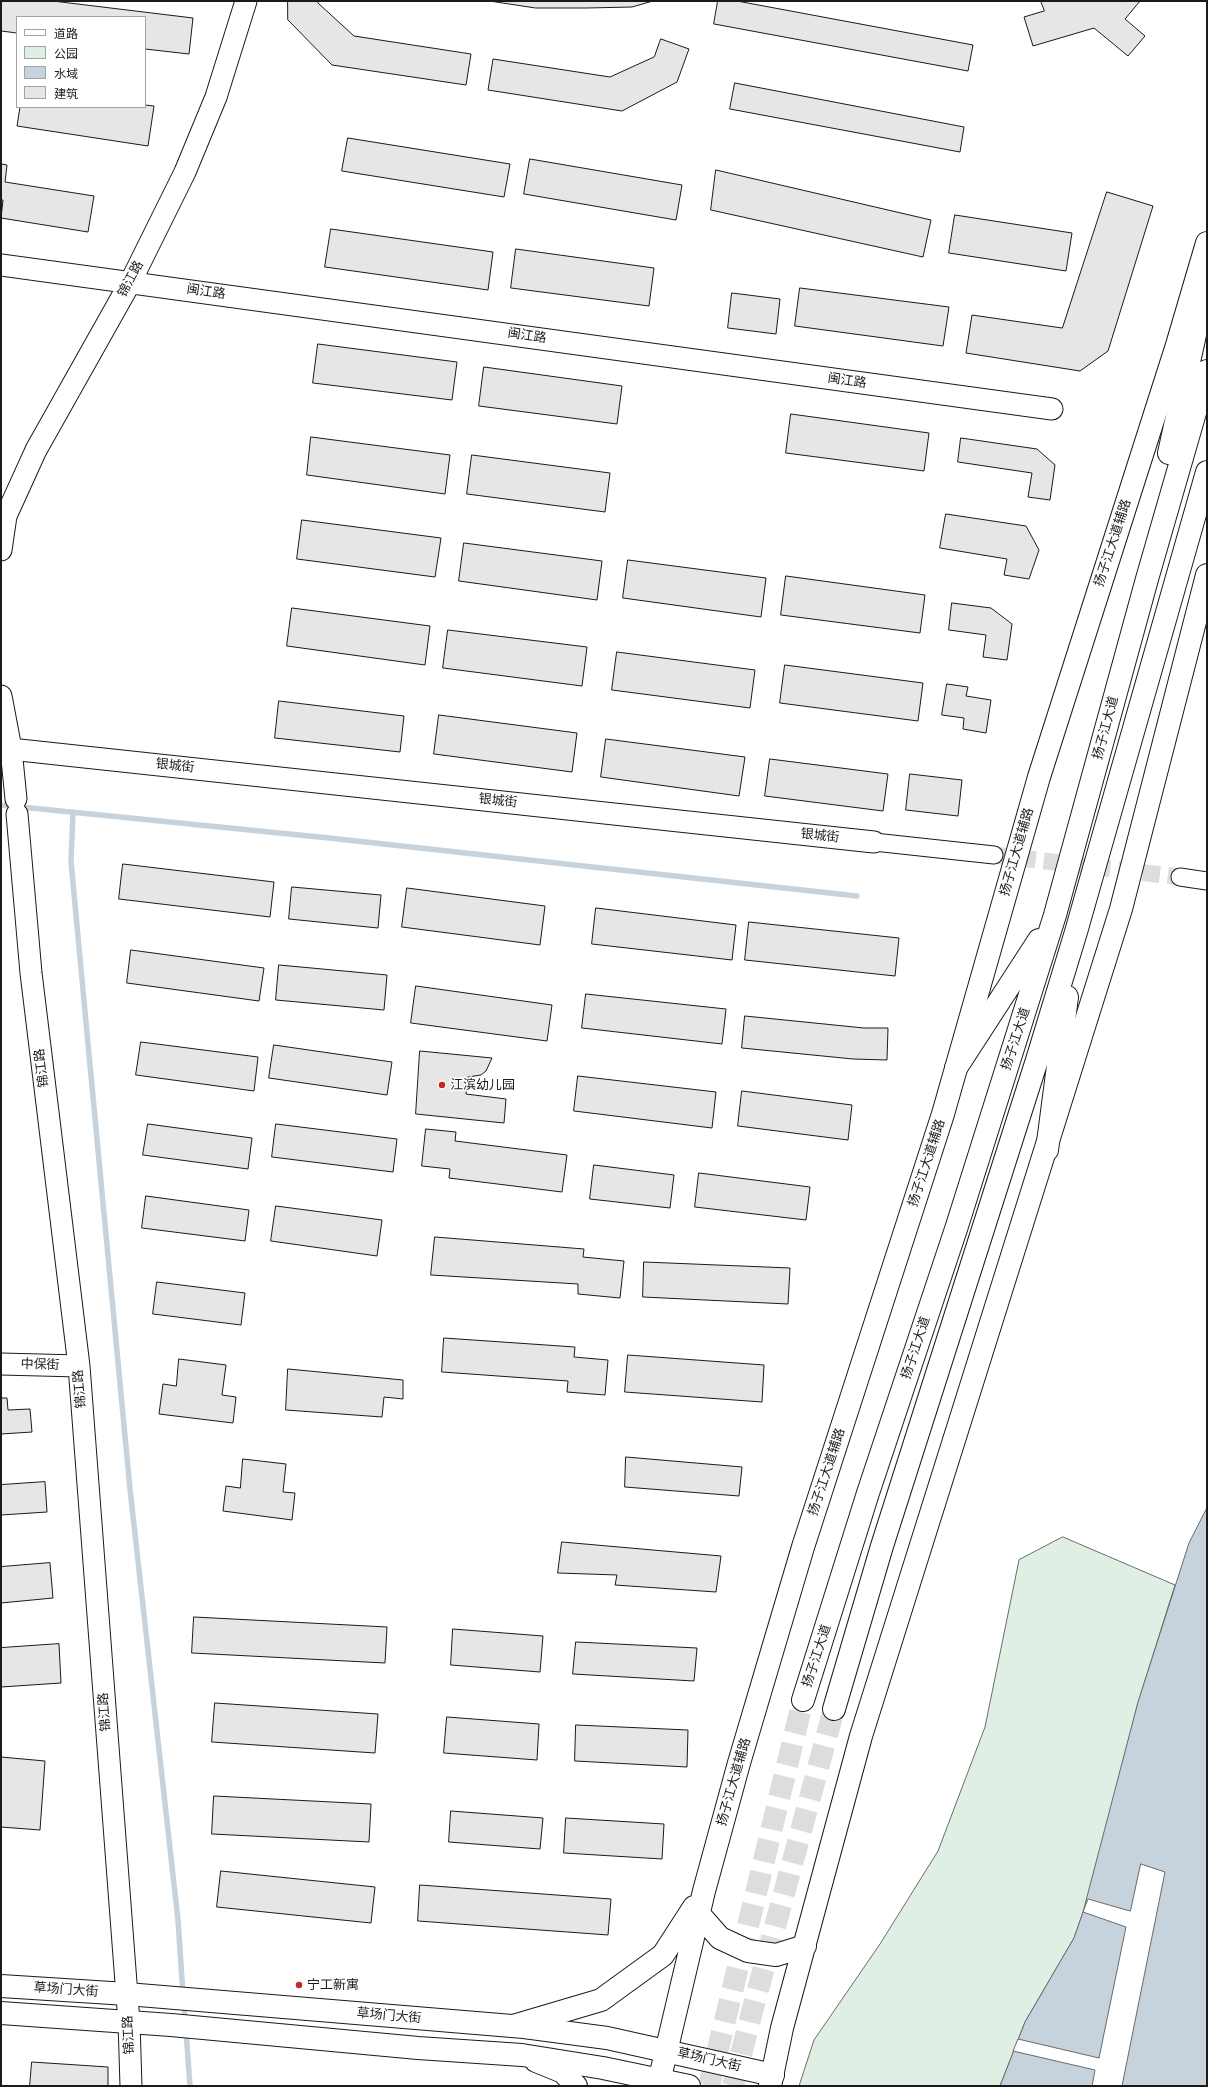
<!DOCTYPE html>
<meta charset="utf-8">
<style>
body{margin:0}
#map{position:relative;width:1208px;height:2087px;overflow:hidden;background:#fff;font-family:Arial,"Noto Sans SC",sans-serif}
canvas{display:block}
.frame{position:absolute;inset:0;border:2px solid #1a1a1a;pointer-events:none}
.legend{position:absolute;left:16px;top:16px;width:130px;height:92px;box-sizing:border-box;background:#fff;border:1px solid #a3a3a3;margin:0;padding:5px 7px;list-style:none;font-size:12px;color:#1a1a1a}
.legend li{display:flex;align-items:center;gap:8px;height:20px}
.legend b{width:20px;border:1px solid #a3a3a3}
</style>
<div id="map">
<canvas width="1208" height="2087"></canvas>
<div class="frame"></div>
<ul class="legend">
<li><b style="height:5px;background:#fff"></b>道路</li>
<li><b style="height:11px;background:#e0efe3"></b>公园</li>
<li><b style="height:11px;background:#c6d2dc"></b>水域</li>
<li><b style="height:11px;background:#e6e6e6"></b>建筑</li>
</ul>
</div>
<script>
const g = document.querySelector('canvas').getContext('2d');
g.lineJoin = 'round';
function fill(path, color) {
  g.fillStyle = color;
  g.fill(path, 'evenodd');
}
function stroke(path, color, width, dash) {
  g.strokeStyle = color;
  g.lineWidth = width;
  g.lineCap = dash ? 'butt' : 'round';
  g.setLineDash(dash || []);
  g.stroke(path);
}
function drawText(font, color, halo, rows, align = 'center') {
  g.font = font + ' Arial,"Noto Sans SC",sans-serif';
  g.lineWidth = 3;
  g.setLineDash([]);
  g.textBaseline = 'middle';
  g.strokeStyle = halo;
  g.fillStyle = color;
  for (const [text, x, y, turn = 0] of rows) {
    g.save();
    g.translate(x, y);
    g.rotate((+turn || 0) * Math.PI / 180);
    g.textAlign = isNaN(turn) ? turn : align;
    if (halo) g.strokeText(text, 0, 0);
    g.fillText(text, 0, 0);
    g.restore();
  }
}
const green = new Path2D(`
 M 1063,1537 L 1175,1585 L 1138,1703 L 1088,1899 L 1074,1938 L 1025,2022 L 1000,2086 L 799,2086 L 814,2040 L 880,1944 L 938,1851 L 985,1727 L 1019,1560 Z`);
fill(green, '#e0efe3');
stroke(green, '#6a6a6a', 1);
const water = new Path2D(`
 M 1207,1508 L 1207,2086 L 1000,2086 L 1025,2022 L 1074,1938 L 1083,1912 L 1138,1702 L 1189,1543 Z`);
fill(water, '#c6d2dc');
stroke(water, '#6a6a6a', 1);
const pier = new Path2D(`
 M 1141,1864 L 1165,1872 L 1122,2086 L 1092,2086 L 1095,2070 L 1013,2051 L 1018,2039 L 1099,2058 L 1126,1927 L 1083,1912 L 1088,1899 L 1130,1911 Z`);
fill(pier, '#fff');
stroke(pier, '#6a6a6a', 1);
stroke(new Path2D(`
 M 1,805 L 329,838 L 857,896
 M 73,812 L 71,861 L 88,1044 L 130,1489 L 178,1920 L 183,1995
 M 184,2003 L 185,2022
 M 186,2031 L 190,2086`), '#c6d2dc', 5.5);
const building = new Path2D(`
 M 1,1 L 53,1 L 193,18 L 189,54 L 145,49 L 145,17 L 17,17 L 17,33 L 1,31 Z
 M 288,1 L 318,1 L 318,3 L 354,36 L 471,54 L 466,85 L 332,65 L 288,20 Z
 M 490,1 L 653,1 L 632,7 L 587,8 L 536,8 Z
 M 718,1 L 737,1 L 973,45 L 968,71 L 714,24 Z
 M 1041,1 L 1140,1 L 1125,19 L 1145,36 L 1128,56 L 1094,28 L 1033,46 L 1024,17 L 1044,11 Z
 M 661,39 L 689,49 L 677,82 L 622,111 L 488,90 L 493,59 L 610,77 L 654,57 Z
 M 735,83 L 964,127 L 960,152 L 730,109 Z
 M 145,105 L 154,106 L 148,146 L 17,126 L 20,107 L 145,107 Z
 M 348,138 L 510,164 L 504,197 L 342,171 Z
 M 530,159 L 682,185 L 676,220 L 524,194 Z
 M 1,164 L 7,165 L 5,182 L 94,196 L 88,232 L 1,218 L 3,200 L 1,200 Z
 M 716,170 L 931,220 L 923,257 L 711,210 Z
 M 1107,192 L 1153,206 L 1108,351 L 1080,371 L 966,353 L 972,315 L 1062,328 Z
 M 955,215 L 1072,233 L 1066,271 L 949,253 Z
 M 331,229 L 493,252 L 488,290 L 325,267 Z
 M 516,249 L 654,268 L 649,306 L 511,288 Z
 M 800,288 L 949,307 L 943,346 L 795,326 Z
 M 732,293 L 780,299 L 776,334 L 728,328 Z
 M 318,344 L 457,362 L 452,400 L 313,383 Z
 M 484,367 L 622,386 L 617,424 L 479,406 Z
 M 791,414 L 929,433 L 924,471 L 786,453 Z
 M 311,437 L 450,455 L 445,494 L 307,475 Z
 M 961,438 L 1037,449 L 1055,465 L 1050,500 L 1028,497 L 1032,473 L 958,462 Z
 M 472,455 L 610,473 L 605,512 L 467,494 Z
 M 946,514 L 1026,526 L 1039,550 L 1029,579 L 1004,575 L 1007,559 L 940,548 Z
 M 302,520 L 441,538 L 435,577 L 297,559 Z
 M 464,543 L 602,561 L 597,600 L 459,581 Z
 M 628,560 L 766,578 L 761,617 L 623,598 Z
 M 786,576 L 925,595 L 920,633 L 781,615 Z
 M 952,603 L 991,608 L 1012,624 L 1007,660 L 983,657 L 986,635 L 949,630 Z
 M 292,608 L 430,626 L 425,665 L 287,646 Z
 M 448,630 L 587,647 L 582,686 L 443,668 Z
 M 617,652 L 755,670 L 750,708 L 612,690 Z
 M 785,665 L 923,683 L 918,721 L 780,703 Z
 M 947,684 L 968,687 L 966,696 L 991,700 L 986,733 L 963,729 L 964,718 L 942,715 Z
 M 279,701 L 404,716 L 400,752 L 275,738 Z
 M 439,715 L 577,733 L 572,772 L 434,754 Z
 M 606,739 L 745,757 L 739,796 L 601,777 Z
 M 770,759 L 888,774 L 883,811 L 765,796 Z
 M 910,774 L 962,780 L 958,816 L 906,810 Z
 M 123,864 L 274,882 L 270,917 L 119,899 Z
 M 292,887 L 381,895 L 378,928 L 289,919 Z
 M 407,888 L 545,906 L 540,945 L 402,927 Z
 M 596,908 L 736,925 L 732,960 L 592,944 Z
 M 749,922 L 899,938 L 895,976 L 745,960 Z
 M 131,950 L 264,968 L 259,1001 L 127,983 Z
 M 279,965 L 387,975 L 384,1010 L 276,1000 Z
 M 416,986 L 552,1005 L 547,1041 L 411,1023 Z
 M 586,994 L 726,1009 L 722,1044 L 582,1028 Z
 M 745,1016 L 864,1028 L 888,1028 L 887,1060 L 853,1059 L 742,1048 Z
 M 141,1042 L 258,1057 L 254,1091 L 136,1075 Z
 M 274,1045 L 392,1062 L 387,1095 L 269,1078 Z
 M 420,1051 L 492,1058 L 486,1071 L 481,1075 L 468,1077 L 466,1094 L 506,1099 L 504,1123 L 416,1114 Z
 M 578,1076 L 716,1092 L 712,1128 L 574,1111 Z
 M 742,1091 L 852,1105 L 848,1140 L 738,1126 Z
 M 148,1124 L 252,1138 L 248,1169 L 143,1155 Z
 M 276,1124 L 397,1139 L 393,1172 L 272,1157 Z
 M 426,1129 L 456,1132 L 455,1141 L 567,1155 L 562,1192 L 449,1178 L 450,1169 L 422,1166 Z
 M 594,1165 L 674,1175 L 670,1208 L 590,1199 Z
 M 699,1173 L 810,1187 L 806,1220 L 695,1207 Z
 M 146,1196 L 249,1210 L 245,1241 L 142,1228 Z
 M 276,1206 L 382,1220 L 377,1256 L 271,1241 Z
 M 435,1237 L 584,1249 L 583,1257 L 624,1261 L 620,1298 L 578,1294 L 578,1284 L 431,1275 Z
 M 644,1262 L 790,1268 L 788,1304 L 643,1297 Z
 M 157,1282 L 245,1293 L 241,1325 L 153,1314 Z
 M 444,1338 L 575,1347 L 574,1357 L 608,1360 L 605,1395 L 567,1392 L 568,1381 L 442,1372 Z
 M 628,1355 L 764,1365 L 762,1402 L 625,1392 Z
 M 179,1359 L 226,1365 L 222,1395 L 236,1397 L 233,1423 L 159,1414 L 163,1384 L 176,1386 Z
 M 288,1369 L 403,1380 L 403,1399 L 384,1397 L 382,1417 L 286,1410 Z
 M 1,1398 L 7,1398 L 8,1410 L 30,1409 L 32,1432 L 1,1434 Z
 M 626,1457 L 742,1467 L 739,1496 L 625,1487 Z
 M 243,1459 L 286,1464 L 283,1492 L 295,1493 L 292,1520 L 223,1511 L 226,1486 L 240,1488 Z
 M 45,1482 L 47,1512 L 1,1515 L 1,1485 Z
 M 562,1542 L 721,1556 L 716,1592 L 615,1585 L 617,1575 L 558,1573 Z
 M 50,1563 L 53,1598 L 1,1603 L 1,1567 Z
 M 194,1617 L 387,1627 L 385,1663 L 192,1653 Z
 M 453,1629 L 543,1636 L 540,1672 L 451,1665 Z
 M 576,1642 L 697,1648 L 694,1681 L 573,1674 Z
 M 59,1644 L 61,1683 L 1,1687 L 1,1648 Z
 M 215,1703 L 378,1714 L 375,1753 L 212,1742 Z
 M 447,1717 L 539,1724 L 537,1760 L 444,1753 Z
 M 576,1725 L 688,1730 L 687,1767 L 575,1761 Z
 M 1,1757 L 45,1761 L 40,1830 L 1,1827 Z
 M 214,1796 L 371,1804 L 369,1842 L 212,1834 Z
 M 451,1811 L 543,1818 L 540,1849 L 449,1842 Z
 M 566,1818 L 664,1824 L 662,1859 L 564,1853 Z
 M 221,1871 L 375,1887 L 371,1923 L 217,1907 Z
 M 420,1885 L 611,1899 L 608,1935 L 418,1921 Z
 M 32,2062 L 108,2067 L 108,2086 L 30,2086 Z`);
fill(building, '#e6e6e6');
stroke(building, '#1a1a1a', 1);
stroke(new Path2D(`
 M 994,855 L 1180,877`), '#ddd', 17, [17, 8]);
stroke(new Path2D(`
 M 709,2086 L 803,1700
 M 733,2086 L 753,2008 L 834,1709`), '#ddd', 22, [22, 11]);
const minor = new Path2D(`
 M 874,842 L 994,855
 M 1180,877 L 1207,881`);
const tertiary = new Path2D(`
 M 1,265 L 1052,409
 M 1,550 L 6,516 L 36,450 L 131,281 L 185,172 L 216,97 L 246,1
 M 1,696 L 11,749 L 16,799
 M 1,748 L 874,842
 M 17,814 L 31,973 L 79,1366 L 129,2022 L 131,2086
 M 1,1364 L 79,1366`);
const secondary = new Path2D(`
 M 698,1913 L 720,1938 L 748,1951 L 776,1955 L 805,1946
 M 513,2026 L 601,2000 L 663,1955 L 694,1907
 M 536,2061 L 563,2072 L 576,2086
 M 658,2086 L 704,1891 L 739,1763 L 803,1547 L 943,1114 L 1039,777 L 1177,345 L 1207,243
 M 770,2086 L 782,2028 L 861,1736 L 1121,909 L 1207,575`);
const primary = new Path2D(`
 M 1,1986 L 127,1994 L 524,2027 L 607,2038 L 773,2075
 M 1,2013 L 171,2025 L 418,2048 L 522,2055 L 603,2068 L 689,2086`);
const trunk = new Path2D(`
 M 1169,453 L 1207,280
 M 956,1068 L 1039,940
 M 1047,1150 L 1067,997
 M 803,1700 L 868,1493 L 957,1226 L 1055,915 L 1147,579 L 1207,371
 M 834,1709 L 882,1546 L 1037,1060 L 1076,932 L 1207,472`);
stroke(minor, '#1a1a1a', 19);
stroke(tertiary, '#1a1a1a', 23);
stroke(secondary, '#1a1a1a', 24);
stroke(primary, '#1a1a1a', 24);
stroke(trunk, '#1a1a1a', 24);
stroke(minor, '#fff', 17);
stroke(tertiary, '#fff', 21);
stroke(secondary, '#fff', 22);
stroke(primary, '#fff', 22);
stroke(trunk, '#fff', 22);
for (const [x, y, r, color] of [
 [442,1085,4,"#c62828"],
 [299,1985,4,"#c62828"]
]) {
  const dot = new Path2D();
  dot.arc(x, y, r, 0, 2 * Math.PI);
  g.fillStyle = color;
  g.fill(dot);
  stroke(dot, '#fff', 1.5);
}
drawText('13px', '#1a1a1a', '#fff', [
 ["锦江路",131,279,-62],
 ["闽江路",206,292,8],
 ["闽江路",527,336,8],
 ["闽江路",847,381,8],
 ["扬子江大道辅路",1113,543,-72],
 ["扬子江大道",1106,728,-75],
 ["银城街",175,766,6],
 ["银城街",498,801,6],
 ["银城街",820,836,6],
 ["扬子江大道辅路",1017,852,-74],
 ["扬子江大道",1016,1039,-72],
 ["锦江路",42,1068,-97],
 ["扬子江大道辅路",927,1163,-72],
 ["扬子江大道",916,1348,-72],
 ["中保街",40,1365,2],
 ["锦江路",80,1389,-95],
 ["扬子江大道辅路",827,1472,-72],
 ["扬子江大道",817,1656,-72],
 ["锦江路",105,1712,-94],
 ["扬子江大道辅路",734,1782,-74],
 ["草场门大街",66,1990,4],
 ["草场门大街",389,2016,5],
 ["锦江路",129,2035,-93],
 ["草场门大街",709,2060,13]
]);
drawText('13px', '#1a1a1a', '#fff', [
 ["江滨幼儿园",450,1085],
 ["宁工新寓",307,1985]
], 'left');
</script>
